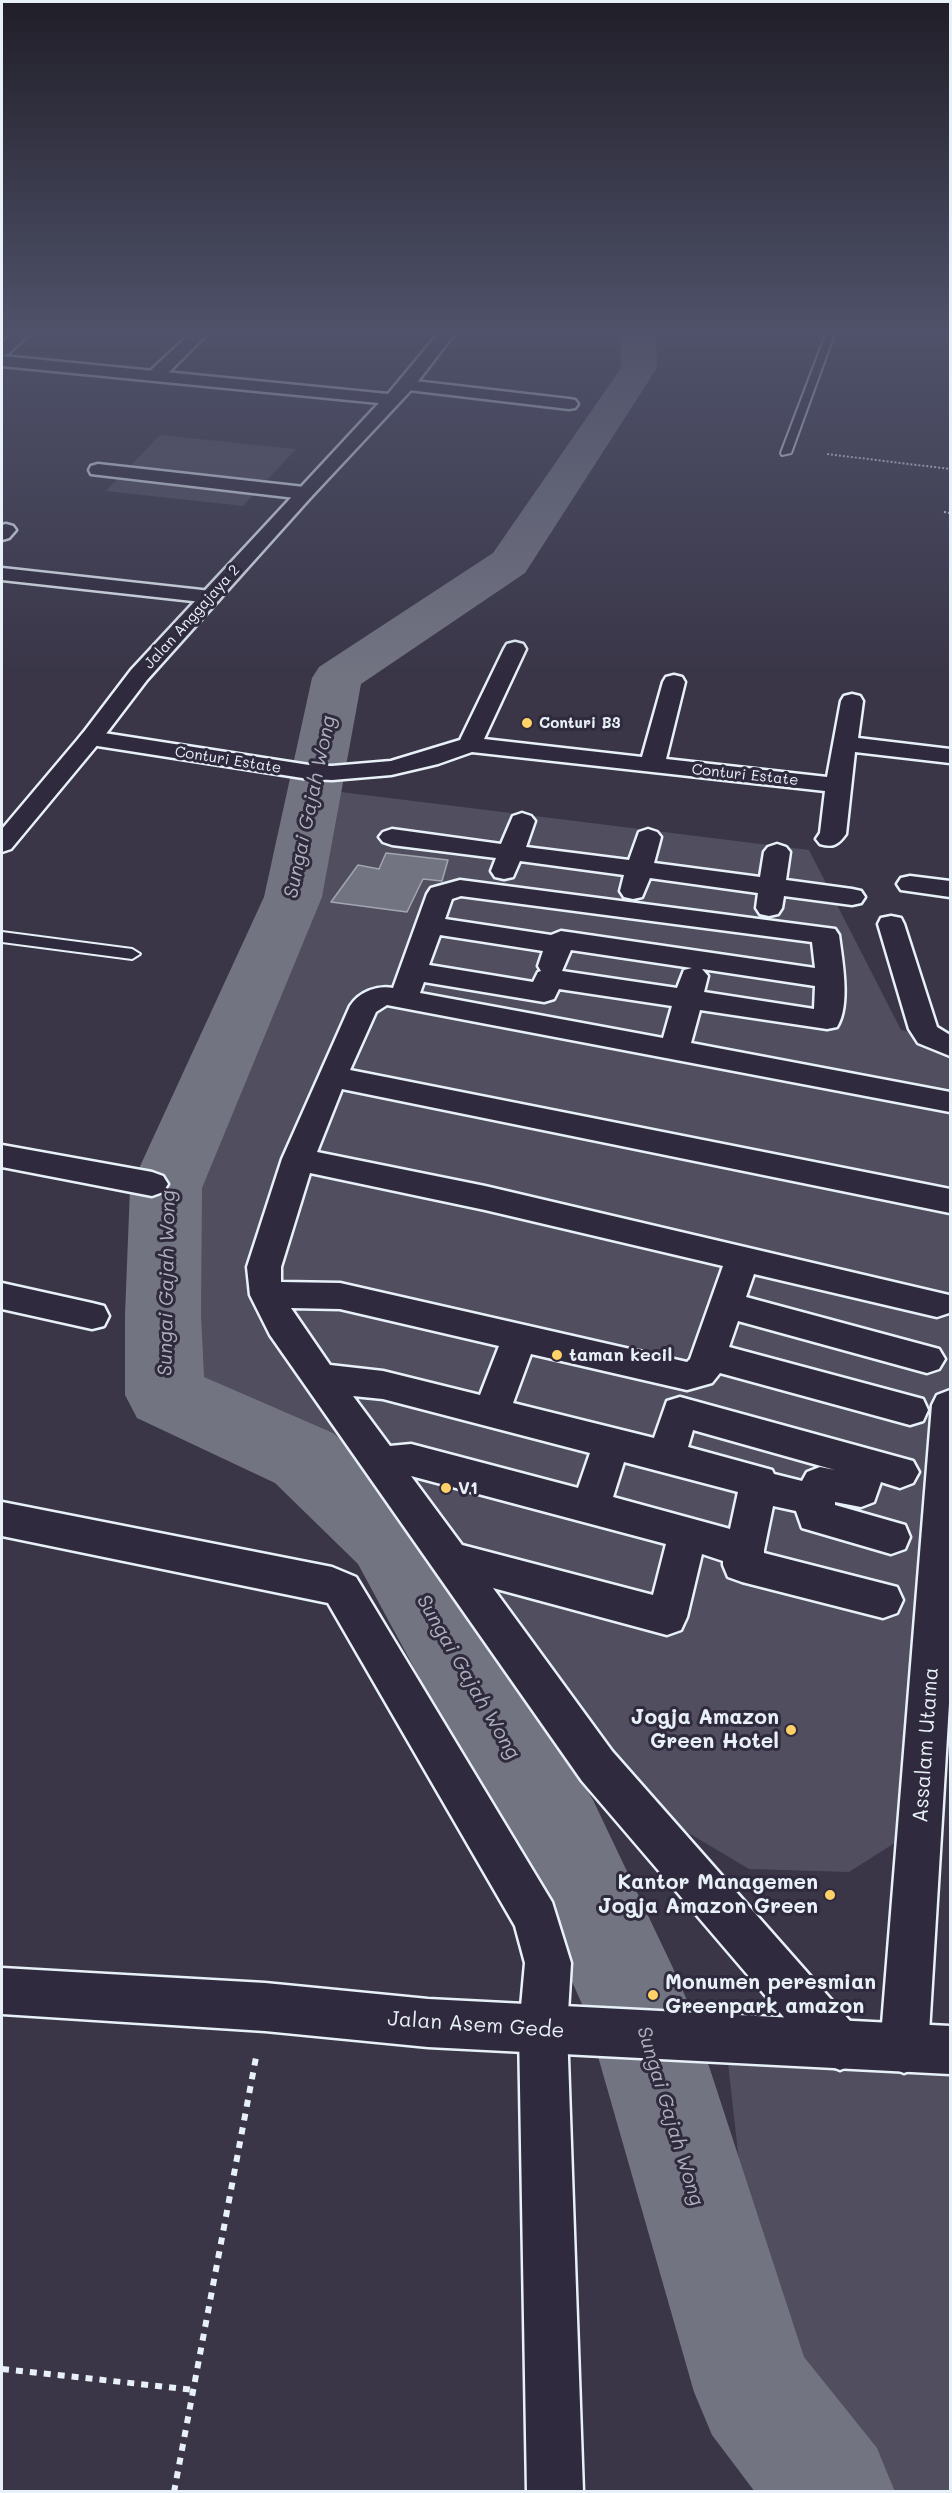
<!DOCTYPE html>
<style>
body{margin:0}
#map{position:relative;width:952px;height:2493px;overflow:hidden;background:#3a3648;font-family:Mali,sans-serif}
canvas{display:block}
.frame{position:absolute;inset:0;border:3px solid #e8f1f8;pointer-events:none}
</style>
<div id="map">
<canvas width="952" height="2493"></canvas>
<div class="frame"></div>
</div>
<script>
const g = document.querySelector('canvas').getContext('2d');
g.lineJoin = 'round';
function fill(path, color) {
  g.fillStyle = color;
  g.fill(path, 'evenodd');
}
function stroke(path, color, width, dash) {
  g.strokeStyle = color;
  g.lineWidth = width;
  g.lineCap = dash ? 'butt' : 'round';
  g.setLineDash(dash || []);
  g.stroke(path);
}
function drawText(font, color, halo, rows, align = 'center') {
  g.font = font + ' Mali,sans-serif';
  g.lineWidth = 6;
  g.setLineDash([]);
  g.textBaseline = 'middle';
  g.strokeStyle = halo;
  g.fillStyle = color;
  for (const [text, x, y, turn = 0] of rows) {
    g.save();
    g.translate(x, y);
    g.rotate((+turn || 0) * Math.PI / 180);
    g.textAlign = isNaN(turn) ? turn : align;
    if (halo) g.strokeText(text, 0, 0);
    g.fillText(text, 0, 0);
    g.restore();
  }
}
fill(new Path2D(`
 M 160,435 L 296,449 L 243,506 L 106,491 Z
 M 333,791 L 809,850 L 901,1030 L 950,1041 L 950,1643 L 904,1837 L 849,1872 L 749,1869 L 675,1825 L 460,1623 L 391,1536 L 306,1456 L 165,1395 L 163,1315 L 166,1188 Z
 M 788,2053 L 950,2063 L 950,2491 L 847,2491 L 764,2384 L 727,2054 Z`), '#504e5f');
const water = new Path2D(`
 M 386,853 L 448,860 L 442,881 L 423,879 L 407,912 L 331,902 L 358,865 L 379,869 Z`);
fill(water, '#737482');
stroke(water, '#a2a6b1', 1.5);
fill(new Path2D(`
 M 620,329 L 656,329 L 657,368 L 525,573 L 361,684 L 322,897 L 202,1188 L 201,1315 L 204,1377 L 333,1433 L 418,1510 L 593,1800 L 673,1968 L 689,2005 L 804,2357 L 877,2448 L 895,2492 L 755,2492 L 712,2435 L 694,2392 L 585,2011 L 523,1870 L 358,1564 L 275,1483 L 137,1418 L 125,1395 L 125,1315 L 130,1188 L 264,897 L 312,678 L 319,667 L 493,553 L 621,368 Z`), '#737482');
const lane = new Path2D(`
 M 828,329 L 836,329 L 791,453 L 782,455 L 781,453 Z
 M 2,932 L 132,949 L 140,954 L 132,959 L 2,942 Z`);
const street = new Path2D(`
 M 17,329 L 34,329 L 8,354 L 2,356 L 2,343 Z
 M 195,329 L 212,329 L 161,380 L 149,380 L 147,376 L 149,372 Z
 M 406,380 L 569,399 L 575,400 L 578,404 L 575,408 L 569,409 L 400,389 L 398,385 L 400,381 Z
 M 98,464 L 304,487 L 311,489 L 313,493 L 311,497 L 304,499 L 91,474 L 89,470 L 91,466 Z
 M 6,524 L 13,526 L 16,530 L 9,538 L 2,540 L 2,525 Z
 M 2,568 L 211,591 L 218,593 L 221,597 L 218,601 L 211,603 L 2,580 Z
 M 515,642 L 523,644 L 526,649 L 484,739 L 642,757 L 663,682 L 666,677 L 674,675 L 682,677 L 685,682 L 666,759 L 827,777 L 841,701 L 844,696 L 852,694 L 860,696 L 863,701 L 858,738 L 950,749 L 950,763 L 855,752 L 846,834 C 838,845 833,848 820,844 L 816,839 L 820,833 L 825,791 L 472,752 L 438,764 L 391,775 L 332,780 L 309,779 L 91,745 L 83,743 L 79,738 L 83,733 L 91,731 L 309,765 L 332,766 L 391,761 L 460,740 L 504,649 L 507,644 Z
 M 522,813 L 531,816 L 535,821 L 526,847 L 629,860 L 639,832 L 648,829 L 657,832 L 661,837 L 654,863 L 760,877 L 764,852 L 768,847 L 777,844 L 786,847 L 790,852 L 786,880 L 852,889 L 861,891 L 865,897 L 861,903 L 852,905 L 784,896 L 782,908 L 778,914 L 769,916 L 760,914 L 756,908 L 758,893 L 650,878 L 642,897 L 633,899 L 624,897 L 620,891 L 624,875 L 520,861 L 513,877 L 504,879 L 495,877 L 491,871 L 496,858 L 392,845 L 383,842 L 379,837 L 383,832 L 392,829 L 501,844 L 513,816 Z
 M 910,876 L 950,881 L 950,897 L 901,890 L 897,884 L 901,878 Z
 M 460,880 L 835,929 L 839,935 C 842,959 851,1005 837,1027 L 827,1029 L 700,1010 L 691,1043 L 950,1092 L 950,1112 L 387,1005 L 376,1012 L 350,1070 L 950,1189 L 950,1213 L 342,1089 L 317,1152 L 485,1186 L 949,1295 L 949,1313 L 937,1317 L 754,1274 L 746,1297 L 939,1349 L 945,1359 L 939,1369 L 927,1373 L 738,1321 L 729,1347 L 923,1399 L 928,1410 L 923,1421 L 910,1425 L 720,1373 L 712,1383 L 687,1390 L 531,1354 L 513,1403 L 654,1438 L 667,1401 L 680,1397 L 913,1461 L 919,1472 L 913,1483 L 900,1488 L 881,1482 L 874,1502 L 861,1507 L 835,1502 L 835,1505 L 905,1525 L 910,1537 L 905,1549 L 891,1554 L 802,1528 L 796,1511 L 773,1506 L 764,1550 L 764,1553 L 897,1587 L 903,1600 L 897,1613 L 883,1618 L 742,1582 L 728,1577 L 723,1565 L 723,1561 L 702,1554 L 687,1617 L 681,1630 L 667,1635 L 493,1588 L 612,1751 L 857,2029 L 864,2046 L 857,2063 L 840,2070 L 823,2063 L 582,1781 L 270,1335 L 250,1295 L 247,1267 L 282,1159 L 350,1006 C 359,992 377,985 393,988 L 427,894 L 431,888 ZM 461,896 L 812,942 L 815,968 L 561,931 L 551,935 L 445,919 L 452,899 ZM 440,935 L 543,951 L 538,966 L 541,971 L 538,972 L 533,982 L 429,965 ZM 571,950 L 692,968 L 684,970 L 677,988 L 562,971 ZM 702,969 L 815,986 L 814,1009 L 704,992 L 708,976 ZM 424,982 L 544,1002 L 554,999 L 559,989 L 672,1006 L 663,1038 L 420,993 ZM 310,1173 L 485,1210 L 723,1266 L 690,1359 L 687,1362 L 340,1283 L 281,1282 L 281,1267 ZM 291,1308 L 340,1309 L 499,1346 L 480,1395 L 383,1371 L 330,1365 ZM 353,1396 L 383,1399 L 590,1453 L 578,1488 L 411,1444 L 390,1446 ZM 693,1430 L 835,1470 L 820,1467 L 807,1472 L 802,1481 L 774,1474 L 772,1470 L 688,1447 ZM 624,1462 L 738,1492 L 730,1529 L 613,1497 ZM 411,1476 L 666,1544 L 653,1595 L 462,1545 Z
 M 891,916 L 901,918 L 904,924 L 937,1027 L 950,1035 L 950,1056 L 918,1043 L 909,1029 L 878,924 L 881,918 Z
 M 2,1145 L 152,1172 L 163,1176 L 168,1184 L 163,1192 L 152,1196 L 2,1167 Z
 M 2,1283 L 92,1303 L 104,1306 L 109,1316 L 104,1326 L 92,1329 L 2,1309 Z
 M 950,1390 L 950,1687 L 928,2049 L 921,2066 L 904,2073 L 887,2066 L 880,2049 L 932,1405 L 937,1395 Z
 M 2,1502 L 332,1567 L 356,1577 L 552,1902 L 571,1963 L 567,2029 L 583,2492 L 527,2492 L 519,2029 L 525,1963 L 515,1926 L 328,1603 L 2,1536 Z`);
const secondary = new Path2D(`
 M 442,329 L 458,329 L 412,389 L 311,497 L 147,680 L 99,743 L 11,849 L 2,852 L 2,829 L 83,733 L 131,670 L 379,403 L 2,366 L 2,356 L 388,394 Z
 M 2,1968 L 265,1983 L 428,1999 L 950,2026 L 950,2074 L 428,2047 L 265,2031 L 2,2014 Z`);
stroke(lane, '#e8f1f8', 4);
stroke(street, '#e8f1f8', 5);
stroke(secondary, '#e8f1f8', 5);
stroke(new Path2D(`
 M 827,454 L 950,469
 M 944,512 L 950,513`), '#e8f1f8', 2, [2, 2]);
stroke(new Path2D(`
 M 2,2369 L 195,2390
 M 174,2492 L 257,2052`), '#e8f1f8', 6, [7, 7]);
fill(lane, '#2f2a3d');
fill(street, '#2f2a3d');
fill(secondary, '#2f2a3d');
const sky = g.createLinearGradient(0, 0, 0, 678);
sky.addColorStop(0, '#201e28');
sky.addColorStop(0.49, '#4f526a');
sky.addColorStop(1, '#4f526a00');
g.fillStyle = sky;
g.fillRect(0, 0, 952, 678);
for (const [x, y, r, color] of [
 [527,723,6,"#ffd166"],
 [557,1355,6,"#ffd166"],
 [446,1488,6,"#ffd166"],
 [791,1730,6,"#ffd166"],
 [830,1895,6,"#ffd166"],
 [653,1995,6,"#ffd166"]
]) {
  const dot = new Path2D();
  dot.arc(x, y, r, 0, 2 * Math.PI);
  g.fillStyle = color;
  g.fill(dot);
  stroke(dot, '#2f2a3d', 2);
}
drawText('15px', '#e8f1f8', '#2f2a3d', [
 ["Jalan Anggajaya 2",192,617,-48],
 ["Conturi Estate",228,760,9],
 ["Conturi Estate",745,775,6]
]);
drawText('bold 15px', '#e8f1f8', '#2f2a3d', [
 ["Conturi B3",539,723]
], 'left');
drawText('bold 18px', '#e8f1f8', '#2f2a3d', [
 ["taman kecil",569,1355],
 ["V1",458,1488]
], 'left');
drawText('italic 20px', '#aeb2bd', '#2f2a3d', [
 ["Sungai Gajah Wong",310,807,-78],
 ["Sungai Gajah Wong",167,1283,-89],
 ["Sungai Gajah Wong",468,1677,60],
 ["Sungai Gajah Wong",670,2116,73]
]);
drawText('bold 21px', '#e8f1f8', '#2f2a3d', [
 ["Jogja Amazon",779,1718],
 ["Green Hotel",779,1742],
 ["Kantor Managemen",818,1883],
 ["Jogja Amazon Green",818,1907],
 ["Monumen peresmian",665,1983,"left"],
 ["Greenpark amazon",665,2007,"left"]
], 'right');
drawText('21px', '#e8f1f8', '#2f2a3d', [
 ["Assalam Utama",926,1745,-86],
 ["Jalan Asem Gede",476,2025,4]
]);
</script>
